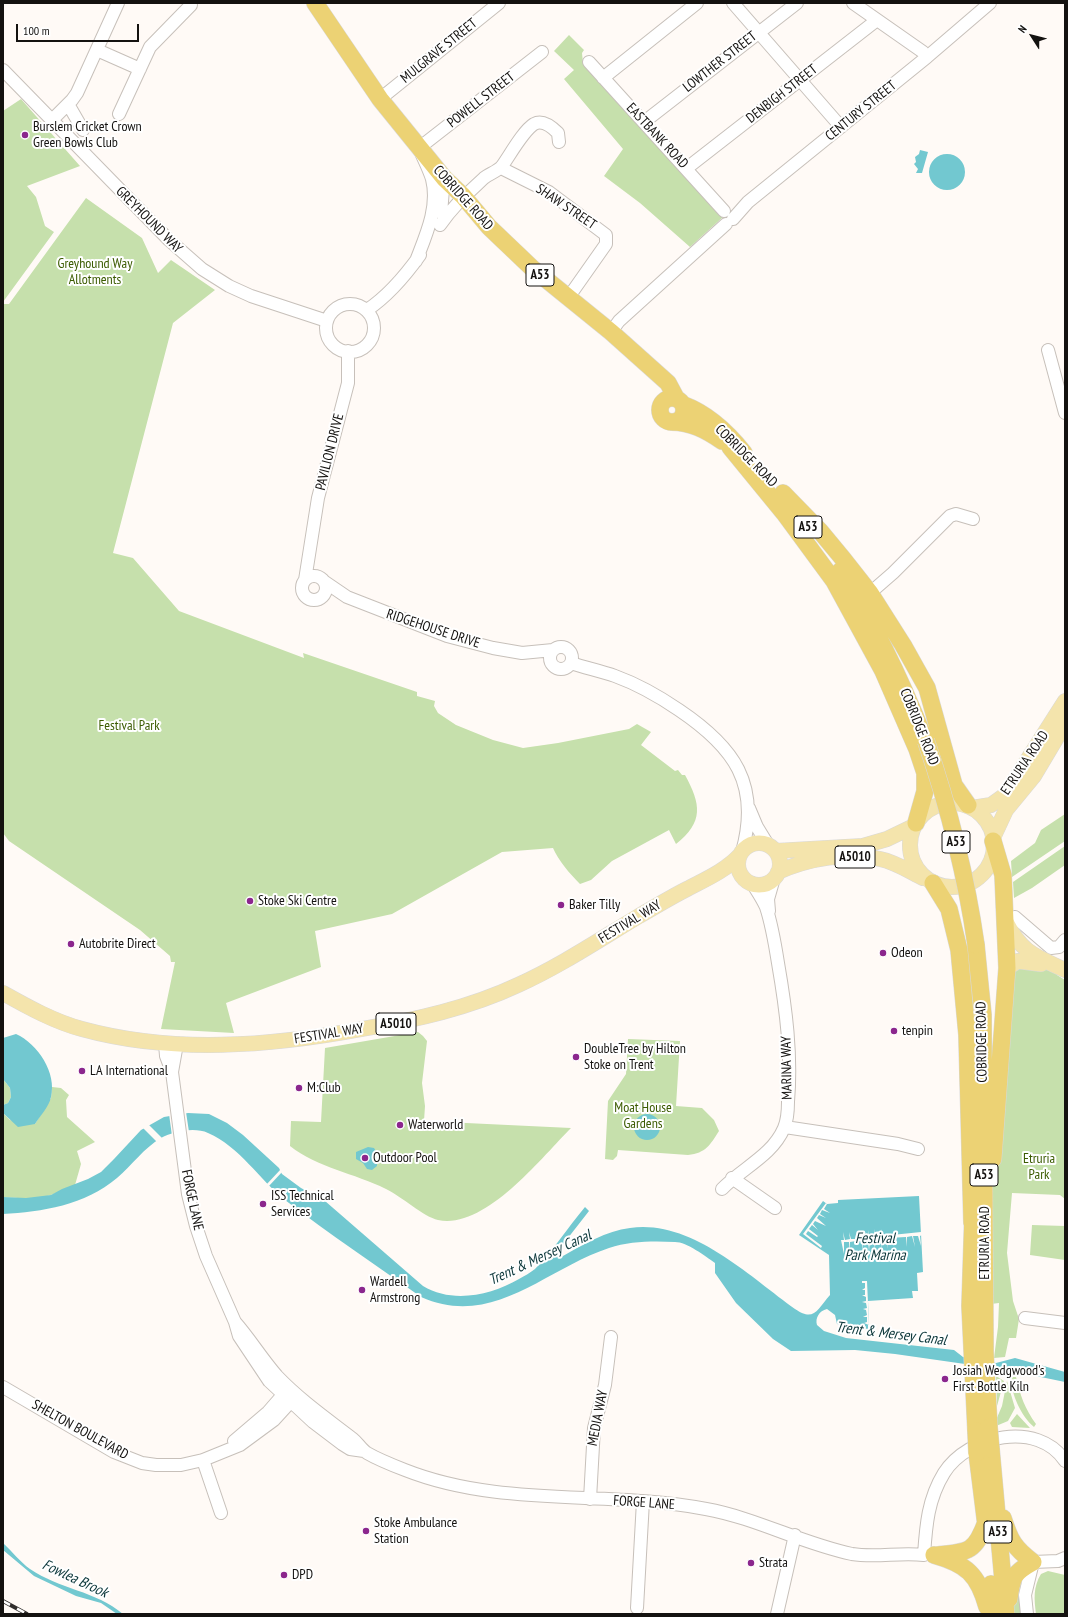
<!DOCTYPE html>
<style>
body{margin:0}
#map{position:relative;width:1068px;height:1617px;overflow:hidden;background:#fffaf6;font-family:"PT Sans Narrow",sans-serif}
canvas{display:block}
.frame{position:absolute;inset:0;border:4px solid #141210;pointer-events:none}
.north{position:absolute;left:1012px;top:16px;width:40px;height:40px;-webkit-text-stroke:3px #fff;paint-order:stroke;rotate:306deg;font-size:11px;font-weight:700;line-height:16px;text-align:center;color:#141210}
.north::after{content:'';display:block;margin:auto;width:14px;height:18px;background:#141210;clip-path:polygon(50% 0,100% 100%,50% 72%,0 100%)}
.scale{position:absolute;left:16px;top:24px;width:123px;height:18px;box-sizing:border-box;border:2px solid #141210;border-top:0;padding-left:5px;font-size:12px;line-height:14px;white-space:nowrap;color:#141210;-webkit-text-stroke:3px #fff;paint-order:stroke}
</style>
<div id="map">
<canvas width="1068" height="1617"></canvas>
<div class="frame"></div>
<div class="north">N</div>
<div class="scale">100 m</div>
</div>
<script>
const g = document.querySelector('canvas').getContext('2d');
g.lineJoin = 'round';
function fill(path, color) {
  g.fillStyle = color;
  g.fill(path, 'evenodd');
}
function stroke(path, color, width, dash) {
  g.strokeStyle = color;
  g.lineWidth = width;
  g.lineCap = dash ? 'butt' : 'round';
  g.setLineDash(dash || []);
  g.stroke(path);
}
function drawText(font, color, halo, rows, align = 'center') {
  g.font = font + ' "PT Sans Narrow",sans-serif';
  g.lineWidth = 4;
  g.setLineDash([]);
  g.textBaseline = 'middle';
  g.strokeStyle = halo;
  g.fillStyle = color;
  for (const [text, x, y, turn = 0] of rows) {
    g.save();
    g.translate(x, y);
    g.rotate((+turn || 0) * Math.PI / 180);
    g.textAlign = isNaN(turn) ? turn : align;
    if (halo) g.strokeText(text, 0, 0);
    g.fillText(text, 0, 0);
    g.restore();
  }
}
fill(new Path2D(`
 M 569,35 L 584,50 L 582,53 L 583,63 L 627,109 L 723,217 L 690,247 L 640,203 L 604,176 L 623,149 L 564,79 L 574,70 L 554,51 Z
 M 21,99 L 80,166 L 27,186 L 36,197 L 45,226 L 54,232 L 3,302 L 3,111 Z
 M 86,198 L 142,238 L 158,273 L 171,260 L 215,290 L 173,323 L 113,553 L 133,558 L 179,611 L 304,658 L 303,653 L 417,692 L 417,696 L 435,701 L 434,706 L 438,713 L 456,725 L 493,740 L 523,748 L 558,743 L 629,729 L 637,724 L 651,732 L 641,745 L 675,771 L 678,770 L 682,775 L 685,775 C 701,804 704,822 676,844 L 669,830 L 612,861 L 591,880 L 580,884 C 570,874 558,860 553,848 L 502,852 L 392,914 L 315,931 L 321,967 L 226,1003 L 234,1033 L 161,1029 L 175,962 L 171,962 L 170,956 L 140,930 L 9,841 L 3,833 L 3,304 L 9,304 Z
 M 1065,814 L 1065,841 L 1012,877 L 1011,861 L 1035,843 L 1041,830 Z
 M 1065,846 L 1065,865 L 1032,888 L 1014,898 L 1013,882 Z
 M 1017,965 L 1062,969 L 1057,975 L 1065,980 L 1065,1199 L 1060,1195 L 1012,1193 L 1007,1253 L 1013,1301 L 1019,1319 L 1016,1338 L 1009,1338 L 1005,1357 L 994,1358 L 998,1327 L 999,1303 L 991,1304 L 991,1206 L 1012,975 Z
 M 418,1032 L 423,1036 L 427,1041 L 422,1083 L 425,1106 L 424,1121 L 571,1128 C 541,1158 485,1230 438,1220 C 424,1217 401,1196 386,1189 C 354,1173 318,1168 290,1146 L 291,1121 L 321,1122 L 325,1048 Z
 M 628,1039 L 680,1041 L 676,1106 L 702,1108 L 714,1120 L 719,1131 C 710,1145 706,1153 688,1155 L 618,1150 L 617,1156 L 613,1160 L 605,1159 L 608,1101 L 626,1074 Z
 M 3,1079 L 10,1088 L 11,1097 L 8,1103 L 3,1105 Z
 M 52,1087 L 61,1088 L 69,1095 L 66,1100 L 67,1117 L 95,1142 L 77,1151 L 81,1164 L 75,1185 C 65,1188 60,1192 51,1195 C 37,1200 18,1198 3,1197 L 3,1113 L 10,1120 L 35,1124 L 51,1098 Z
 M 1032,1225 L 1065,1226 L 1065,1260 L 1030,1255 Z
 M 996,1376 L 1004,1381 L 997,1406 Z
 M 1011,1377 L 1016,1377 C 1020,1395 1025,1409 1036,1424 L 1034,1427 C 1021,1416 1011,1394 1011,1377 Z
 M 1007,1381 L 1015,1408 L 1008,1421 L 996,1426 L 996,1420 L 1002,1406 Z
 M 1017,1414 L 1030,1428 L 1012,1427 L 1010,1423 Z
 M 1048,1571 L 1065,1575 L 1065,1614 L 1036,1614 C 1034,1599 1033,1587 1041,1574 Z
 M 1023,1578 L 1020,1614 L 1012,1614 L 1015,1582 Z`), '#c6e0ac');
fill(new Path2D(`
 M 920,150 L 928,152 L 922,173 L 916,173 L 918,169 L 914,164 L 916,162 L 915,157 L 919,154 Z
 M929 172a18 18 0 1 1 36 0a18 18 0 1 1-36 0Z
 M 16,1034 C 38,1044 57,1073 51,1097 C 49,1107 40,1116 35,1124 L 18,1127 L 3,1113 L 3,1105 L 8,1103 L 11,1097 L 10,1088 L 3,1079 L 3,1038 Z
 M 188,1113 L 209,1114 L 227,1123 L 243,1135 L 279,1168 L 282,1174 L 301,1188 L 325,1201 L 423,1286 C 453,1304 491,1295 519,1279 C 524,1276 530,1273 535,1269 C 552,1252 569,1226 585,1207 L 589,1211 L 557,1252 L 557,1256 L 563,1256 C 584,1244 606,1231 630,1228 C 691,1219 749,1276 795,1309 C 814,1322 817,1310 830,1295 L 829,1255 L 799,1235 L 823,1201 L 827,1204 L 838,1203 L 838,1200 L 919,1196 L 923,1272 L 917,1273 L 918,1291 L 912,1291 L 913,1298 L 868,1301 L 869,1325 L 868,1325 L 868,1329 L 837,1324 L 835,1315 L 827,1309 C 819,1311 815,1318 817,1325 L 824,1331 L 846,1338 L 954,1350 L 963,1357 L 996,1363 L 1015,1358 L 1065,1372 L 1065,1382 L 1007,1370 L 895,1354 L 855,1350 L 791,1351 L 773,1339 L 736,1303 L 715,1273 L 715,1263 C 705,1256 687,1242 675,1242 C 653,1241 630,1241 609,1248 C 545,1269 493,1329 421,1297 C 376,1265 329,1234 285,1200 C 259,1179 240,1147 208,1133 C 195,1127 174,1131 161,1138 C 144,1148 132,1165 117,1178 C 85,1205 42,1212 3,1214 L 3,1197 L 26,1198 L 51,1195 L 62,1189 L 88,1179 L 101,1172 L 114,1159 L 141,1130 L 164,1117 Z
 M634 1127a13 13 0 1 1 26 0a13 13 0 1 1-26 0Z
 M 368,1147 L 374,1148 L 377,1153 L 373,1156 L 377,1159 L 377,1166 L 372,1170 L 367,1169 L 363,1163 L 356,1159 L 356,1152 Z
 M 3,1543 C 12,1551 20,1562 30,1569 C 59,1589 96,1591 123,1614 L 117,1614 L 101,1603 L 76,1596 L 34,1576 L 3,1550 Z`), '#72c8d0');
fill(new Path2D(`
 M 186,1112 L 189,1132 L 172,1136 L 169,1114 Z
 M 147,1123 L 163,1139 L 158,1143 L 142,1127 Z
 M 281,1169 L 283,1171 L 268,1187 L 266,1185 Z
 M 826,1203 L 827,1204 L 824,1209 L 830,1213 L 822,1210 L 820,1214 L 826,1218 L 819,1215 L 817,1218 L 826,1226 L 815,1221 L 813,1224 L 818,1230 L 812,1225 L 809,1229 L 818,1236 L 817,1237 L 808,1231 L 806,1234 L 822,1246 L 821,1248 L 803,1234 Z
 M 874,1229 L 875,1237 L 881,1236 L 881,1229 L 882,1236 L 921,1232 L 922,1235 L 920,1236 L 921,1246 L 918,1236 L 913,1236 L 915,1247 L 912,1236 L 907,1237 L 907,1247 L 906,1237 L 888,1238 L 888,1249 L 887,1239 L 882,1239 L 882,1250 L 881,1239 L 875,1240 L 875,1250 L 874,1240 L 870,1240 L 869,1251 L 868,1240 L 863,1241 L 863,1252 L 862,1241 L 856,1241 L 856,1252 L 856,1241 L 850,1242 L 850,1253 L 849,1242 L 844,1242 L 844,1254 L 841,1240 L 844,1240 L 843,1232 L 845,1240 L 850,1239 L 849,1232 L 851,1239 L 856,1239 L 856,1231 L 857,1239 L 868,1237 L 869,1230 L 869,1237 L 874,1237 Z
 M 862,1281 L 867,1281 L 869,1325 L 864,1323 L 867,1322 L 867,1317 L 863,1317 L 867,1315 L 866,1310 L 863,1309 L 867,1308 L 866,1303 L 862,1302 L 866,1301 L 866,1297 L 862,1295 L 865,1295 L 865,1290 L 862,1290 L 865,1288 L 865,1283 L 862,1283 Z`), '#fffaf6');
const minor = new Path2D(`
 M 733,3 L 841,127
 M 853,3 L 923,52 L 927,57
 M 97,50 L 140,69
 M 589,62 L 724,211
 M 3,70 L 169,240 L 202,269 L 229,286 L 251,296 L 327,321
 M 603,78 L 697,3
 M 380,99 L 499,3
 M 68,104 L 83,130
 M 119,114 L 150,47 L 191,5
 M 52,120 L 72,100 L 77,93 L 118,3
 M 644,122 L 797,3
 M 501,168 L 549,192 L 606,235 L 606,244 L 568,298
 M 687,168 L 877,20
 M 441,213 L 444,178
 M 733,219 L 748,202 L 927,57 L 990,3
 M 440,225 C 454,205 466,195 484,178 C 489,174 498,171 502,166 C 510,155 523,131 534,124 C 543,119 552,127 558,133 L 559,142
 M 416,261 C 426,235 439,207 432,179 C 429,169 423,158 419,148 L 542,52
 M326 328a24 24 0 1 1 48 0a24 24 0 1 1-48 0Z
 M 367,310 C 388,296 405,276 420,255
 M 611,332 L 619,321 L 726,224
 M 1048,350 L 1065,413
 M302 588a12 12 0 1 1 24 0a12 12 0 1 1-24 0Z
 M 305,580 L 318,498 L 348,383 L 348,351
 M 325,582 L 347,597 L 447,636 L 493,648 L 522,653 L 553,650
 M 870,593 L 893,573 L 950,516 L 956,514 L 973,519
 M550 658a11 11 0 1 1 22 0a11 11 0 1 1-22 0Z
 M 571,663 C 586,668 601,671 615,676 C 637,684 660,697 679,710 C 734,747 761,784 742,852
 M 749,808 L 757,827 L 768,845
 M 769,911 L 768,899 L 774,878
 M 1015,917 L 1051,948 L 1059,947 L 1065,940
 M 165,1044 L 166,1056 L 172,1072 L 188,1194 L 196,1226 L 206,1256 L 235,1322 L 239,1336 L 269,1381 L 313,1422 L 342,1444 L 350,1449 L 364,1451
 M 172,1072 L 177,1044
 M 785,1127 L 898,1144 L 918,1149
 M 732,1178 L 775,1208
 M 722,1189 C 742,1168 772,1156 784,1128 C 787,1121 788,1110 788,1102 C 792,1055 786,1009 778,963 C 775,944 772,925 766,907 C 762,898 757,891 752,883
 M 1025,1318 L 1065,1323
 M 235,1322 C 250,1339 262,1359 277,1376 C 300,1400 327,1419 353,1439 C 358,1443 361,1449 367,1453 C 379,1460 392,1465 405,1470 C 501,1508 606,1490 706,1509 C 756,1518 803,1544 852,1554 C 876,1558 900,1552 924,1555 C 926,1525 928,1499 944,1473 C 968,1435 1038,1420 1065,1461
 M 3,1387 L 114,1452 L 142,1463 L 156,1465 L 181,1465 L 203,1460 L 240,1445 L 274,1420 L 295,1397
 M 234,1441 L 268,1412 L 288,1389
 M 203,1460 L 221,1513
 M 590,1499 L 594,1428 L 605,1385 L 611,1337
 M 637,1608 L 643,1501
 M 777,1614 L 795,1535
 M 1027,1614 L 1025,1595 L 1033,1562 L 1058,1561 L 1065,1558`);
const major = new Path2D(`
 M910 845a42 42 0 1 1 84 0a42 42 0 1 1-84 0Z
 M 972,808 L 991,805 L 1005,795 L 1065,701
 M 993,838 L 1006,810 L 1034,776 L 1065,724
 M738 864a21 21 0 1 1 42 0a21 21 0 1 1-42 0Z
 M 776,851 L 863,846 L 887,839 L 914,826
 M 778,872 C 809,858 847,852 880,859 C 895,862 909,871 923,878
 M 1006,922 C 1022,953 1035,956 1065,970
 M 1007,968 L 1018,961 L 1041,964
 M 3,993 C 28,1007 55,1022 82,1029 C 173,1054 271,1046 362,1029 C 415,1020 469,1008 518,985 C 560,966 599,940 639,916 C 655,907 671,897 687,889 C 706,879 725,871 740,855`);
const highway = new Path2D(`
 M 315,3 L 380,99 L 444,178 L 463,196 L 489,227 L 532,268 L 611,332 L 668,383 L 676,398
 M660 410a12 12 0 1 1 24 0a12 12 0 1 1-24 0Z
 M 684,405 C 708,414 728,433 744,453
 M 671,422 C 691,422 706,430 722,441
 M 730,447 L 784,513 L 834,581 L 883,671 L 917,749 L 925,773 L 925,791 L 916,823
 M 783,493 L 820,531 L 844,560 L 870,593 L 903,645 L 927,688 L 954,785 L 968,805
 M 840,571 C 874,623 901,680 924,738
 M 933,883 L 949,909 L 959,950 L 967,1035 L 972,1223
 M 976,945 L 983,1015 L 985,1352 L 989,1427
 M 993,1159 L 1007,968 L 1003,875 L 993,841
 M 973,1213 L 970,1306 L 976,1431
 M 991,1449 L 1006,1614
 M 977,1453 L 987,1534
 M 1003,1518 C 1010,1540 1014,1548 1033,1562 C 1013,1573 1012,1577 1009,1599
 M 934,1555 C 966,1564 978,1574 987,1607
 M 938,1555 C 969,1552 975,1552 986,1522
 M 991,1584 L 993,1614`);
stroke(minor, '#c7c0ba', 14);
stroke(major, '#d9d9d9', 16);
stroke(highway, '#d9d9d9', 18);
stroke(minor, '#fff', 12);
stroke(major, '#f4e4ac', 15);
stroke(highway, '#ecd274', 17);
const rail = new Path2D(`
 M 3,1601 L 27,1614`);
stroke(rail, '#312e2c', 4);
stroke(rail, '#fff', 2.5, [8]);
const highwayBridge = new Path2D(`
 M 926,741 C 949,808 966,875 976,945
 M 989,1427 L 991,1449
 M 976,1431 L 977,1453`);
stroke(highwayBridge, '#d9d9d9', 18, []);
stroke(highwayBridge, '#ecd274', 17);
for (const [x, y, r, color] of [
 [25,135,4,"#8b268d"],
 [250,901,4,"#8b268d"],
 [561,905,4,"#8b268d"],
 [71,944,4,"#8b268d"],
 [883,953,4,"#8b268d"],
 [894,1031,4,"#8b268d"],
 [576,1057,4,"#8b268d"],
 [82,1071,4,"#8b268d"],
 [299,1088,4,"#8b268d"],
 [400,1125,4,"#8b268d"],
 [365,1158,4,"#8b268d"],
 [263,1204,4,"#8b268d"],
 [362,1290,4,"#8b268d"],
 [945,1379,4,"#8b268d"],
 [366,1531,4,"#8b268d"],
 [751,1563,4,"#8b268d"],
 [284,1575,4,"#8b268d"]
]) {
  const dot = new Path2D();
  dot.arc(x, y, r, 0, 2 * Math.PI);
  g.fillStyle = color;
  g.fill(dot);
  stroke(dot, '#fff', 1.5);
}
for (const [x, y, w] of [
 [540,275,28],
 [808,527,28],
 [956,842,28],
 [855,857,40],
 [396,1024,40],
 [984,1175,28],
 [998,1532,28]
]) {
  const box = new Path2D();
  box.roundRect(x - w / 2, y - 11, w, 22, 3);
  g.fillStyle = '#fff';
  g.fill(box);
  stroke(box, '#141210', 1);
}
drawText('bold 13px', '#141210', null, [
 ["A53",540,275],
 ["A53",808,527],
 ["A53",956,842],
 ["A5010",855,857],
 ["A5010",396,1024],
 ["A53",984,1175],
 ["A53",998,1532]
]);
drawText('14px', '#141210', '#fff', [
 ["MULGRAVE STREET",439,51,-39],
 ["LOWTHER STREET",720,62,-38],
 ["DENBIGH STREET",782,94,-38],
 ["POWELL STREET",481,100,-38],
 ["CENTURY STREET",861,111,-39],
 ["EASTBANK ROAD",657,136,47],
 ["COBRIDGE ROAD",463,198,48],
 ["SHAW STREET",566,207,34],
 ["GREYHOUND WAY",149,220,45],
 ["PAVILION DRIVE",330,452,-76],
 ["COBRIDGE ROAD",746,456,45],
 ["RIDGEHOUSE DRIVE",433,629,18],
 ["COBRIDGE ROAD",919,727,68],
 ["ETRURIA ROAD",1025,763,-56],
 ["FESTIVAL WAY",630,922,-31],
 ["FESTIVAL WAY",329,1034,-9],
 ["COBRIDGE ROAD",982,1042,-91],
 ["MARINA WAY",787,1068,-91],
 ["FORGE LANE",192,1200,78],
 ["ETRURIA ROAD",985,1243,-90],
 ["MEDIA WAY",598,1418,-79],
 ["SHELTON BOULEVARD",80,1430,29],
 ["FORGE LANE",644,1503,4]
]);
drawText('14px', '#141210', '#fff', [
 ["Burslem Cricket Crown",33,127],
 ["Green Bowls Club",33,143],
 ["Stoke Ski Centre",258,901],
 ["Baker Tilly",569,905],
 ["Autobrite Direct",79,944],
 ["Odeon",891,953],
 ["tenpin",902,1031],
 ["DoubleTree by Hilton",584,1049],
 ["Stoke on Trent",584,1065],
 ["LA International",90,1071],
 ["M:Club",307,1088],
 ["Waterworld",408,1125],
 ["Outdoor Pool",373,1158],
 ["ISS Technical",271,1196],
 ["Services",271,1212],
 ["Wardell",370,1282],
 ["Armstrong",370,1298],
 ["Josiah Wedgwood's",953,1371],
 ["First Bottle Kiln",953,1387],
 ["Stoke Ambulance",374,1523],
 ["Station",374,1539],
 ["Strata",759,1563],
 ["DPD",292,1575]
], 'left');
drawText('14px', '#3b5b01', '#fff', [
 ["Greyhound Way",95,264],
 ["Allotments",95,280],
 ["Festival Park",129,726],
 ["Moat House",643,1108],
 ["Gardens",643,1124],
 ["Etruria",1039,1159],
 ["Park",1039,1175]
]);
drawText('italic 15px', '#0c373a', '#fff', [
 ["Festival",875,1239],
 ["Park Marina",875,1256],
 ["Trent & Mersey Canal",540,1258,-25],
 ["Trent & Mersey Canal",891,1334,7],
 ["Fowlea Brook",75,1579,25]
]);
</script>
